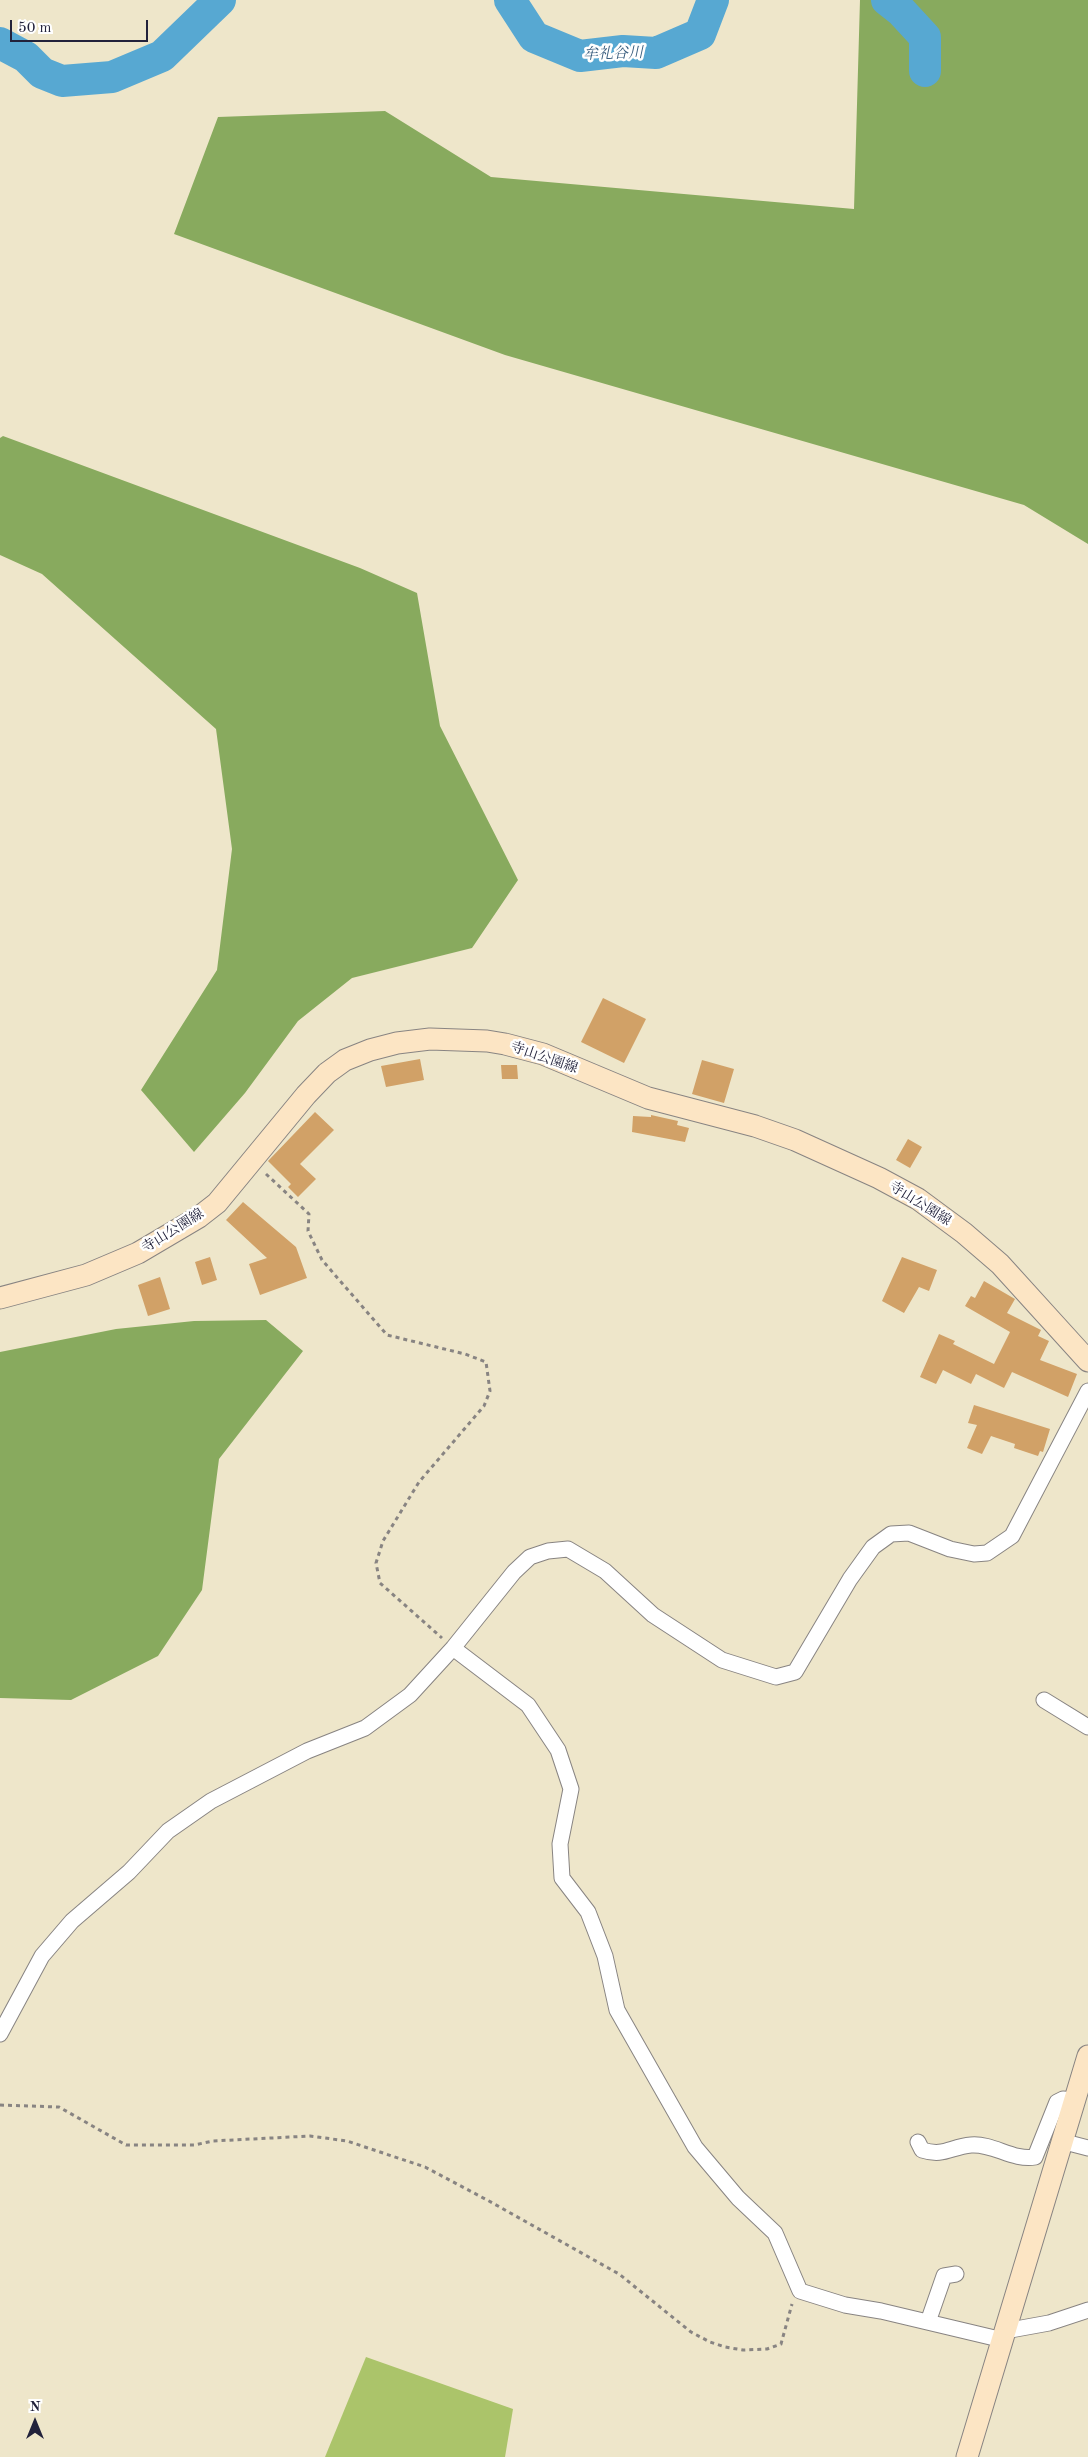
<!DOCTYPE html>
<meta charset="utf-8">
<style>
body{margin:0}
#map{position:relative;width:1088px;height:2457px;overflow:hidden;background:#eee6ca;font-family:"Old Standard TT",serif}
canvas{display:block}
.north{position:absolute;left:10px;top:2397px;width:50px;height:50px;-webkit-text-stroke:4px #fff;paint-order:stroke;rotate:0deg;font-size:14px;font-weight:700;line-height:20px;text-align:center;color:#22223b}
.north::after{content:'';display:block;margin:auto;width:18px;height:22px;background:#22223b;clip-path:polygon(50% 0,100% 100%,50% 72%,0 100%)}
.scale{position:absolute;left:10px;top:20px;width:138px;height:22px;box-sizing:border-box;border:2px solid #22223b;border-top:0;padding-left:6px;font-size:15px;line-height:18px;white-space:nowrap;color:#22223b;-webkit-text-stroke:4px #fff;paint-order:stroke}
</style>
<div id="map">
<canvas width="1088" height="2457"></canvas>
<div class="north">N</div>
<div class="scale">50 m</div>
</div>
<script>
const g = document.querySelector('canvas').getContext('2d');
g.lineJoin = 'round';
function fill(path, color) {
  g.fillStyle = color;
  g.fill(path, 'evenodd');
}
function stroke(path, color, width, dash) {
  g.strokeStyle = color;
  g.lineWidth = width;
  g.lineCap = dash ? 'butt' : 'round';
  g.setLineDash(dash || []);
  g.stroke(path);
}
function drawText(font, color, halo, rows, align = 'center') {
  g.font = font + ' "Old Standard TT","Noto Serif JP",serif';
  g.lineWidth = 5;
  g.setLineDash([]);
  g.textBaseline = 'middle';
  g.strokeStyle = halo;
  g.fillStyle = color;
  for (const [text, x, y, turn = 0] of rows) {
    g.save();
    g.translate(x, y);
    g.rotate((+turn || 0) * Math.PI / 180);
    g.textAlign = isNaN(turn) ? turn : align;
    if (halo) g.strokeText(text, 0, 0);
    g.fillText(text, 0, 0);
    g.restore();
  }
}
fill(new Path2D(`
 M 366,2357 L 513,2409 L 505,2457 L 325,2457 Z`), '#abc46a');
fill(new Path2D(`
 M 860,0 L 1088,0 L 1088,544 L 1024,505 L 505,355 L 174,234 L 218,117 L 385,111 L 491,177 L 854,209 Z
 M 3,436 L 360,568 L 417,593 L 440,726 L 518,880 L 472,948 L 352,978 L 298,1021 L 245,1093 L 194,1152 L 141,1090 L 217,970 L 232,849 L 216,729 L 42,574 L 0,555 L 0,438 Z
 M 266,1320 L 303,1351 L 219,1459 L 202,1590 L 158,1656 L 71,1700 L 0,1698 L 0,1352 L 116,1329 L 194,1321 Z`), '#88aa5e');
stroke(new Path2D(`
 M 510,0 L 534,37 L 580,56 L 623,51 L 656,53 L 700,34 L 713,0
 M 887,0 L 901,11 L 925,37 L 925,71
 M 0,43 L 26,57 L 42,73 L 62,81 L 112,77 L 162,56 L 220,0`), '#57a8d2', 32);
fill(new Path2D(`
 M 603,998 L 646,1019 L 624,1063 L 581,1042 Z
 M 420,1059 L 424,1080 L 386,1087 L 381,1066 Z
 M 702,1060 L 734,1069 L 724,1103 L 692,1094 Z
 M 501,1065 L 517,1065 L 518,1079 L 502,1079 Z
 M 315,1112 L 334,1130 L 300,1164 L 316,1179 L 298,1197 L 288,1187 L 291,1184 L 268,1161 Z
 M 651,1115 L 678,1121 L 677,1125 L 689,1128 L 685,1142 L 632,1132 L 633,1116 L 651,1117 Z
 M 908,1139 L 922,1147 L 910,1168 L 896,1160 Z
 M 243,1202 L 296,1247 L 307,1278 L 260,1295 L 249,1264 L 267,1258 L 226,1220 Z
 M 210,1257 L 217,1280 L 202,1285 L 195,1262 Z
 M 902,1257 L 937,1270 L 929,1291 L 919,1287 L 904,1313 L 882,1301 Z
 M 160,1277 L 170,1309 L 148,1316 L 138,1285 Z
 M 984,1281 L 1015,1299 L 1007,1313 L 1041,1330 L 1038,1336 L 1049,1341 L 1040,1360 L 1077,1374 L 1068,1397 L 1012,1372 L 1004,1388 L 976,1374 L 971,1384 L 943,1370 L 936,1384 L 920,1377 L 939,1334 L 955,1341 L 953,1344 L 994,1364 L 1010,1332 L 965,1306 L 971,1296 L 975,1298 Z
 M 974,1405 L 1050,1429 L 1043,1452 L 1040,1451 L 1038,1456 L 1014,1448 L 1015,1444 L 991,1436 L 982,1454 L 967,1448 L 977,1425 L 968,1423 Z`), '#d1a167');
const street = new Path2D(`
 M 453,1648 L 528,1705 L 558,1750 L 571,1789 L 560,1844 L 562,1878 L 588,1912 L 605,1956 L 617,2010 L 695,2147 L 738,2198 L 775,2233 L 800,2291 L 845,2305 L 881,2311 L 1003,2340
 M 1044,1700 L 1088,1727
 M 0,2034 L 42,1956 L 72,1921 L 129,1872 L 168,1831 L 211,1801 L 307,1751 L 365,1728 L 410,1695 L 453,1648 L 514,1572 L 530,1557 L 548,1551 L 568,1549 L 605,1571 L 653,1615 L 722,1660 L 776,1677 L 795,1672 L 850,1579 L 873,1547 L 891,1534 L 909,1533 L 950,1549 L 974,1554 L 987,1553 L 1012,1536 L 1088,1391
 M 1061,2141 L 1088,2148
 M 918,2142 L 922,2150 C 944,2157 950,2147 971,2145 C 993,2143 1013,2161 1035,2157 L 1057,2102 L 1063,2099 L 1073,2100
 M 928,2322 L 944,2276 L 956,2274
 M 1005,2331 L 1049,2323 L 1088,2310`);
const secondary = new Path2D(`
 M 0,1298 L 86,1275 L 138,1253 L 199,1217 L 217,1203 L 306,1095 L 327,1073 L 345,1060 L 370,1050 L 397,1043 L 430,1039 L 487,1041 L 505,1044 L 543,1054 L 648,1098 L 755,1126 L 795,1140 L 879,1178 L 918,1199 L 964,1233 L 1000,1264 L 1088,1361
 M 967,2457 L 1088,2056`);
stroke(street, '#888482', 17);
stroke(secondary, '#888482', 23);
stroke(new Path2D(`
 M 266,1174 L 309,1214 L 308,1231 L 322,1260 L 387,1335 L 465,1354 L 486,1362 L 490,1391 L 484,1406 L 419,1482 L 383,1541 L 376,1563 L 380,1583 L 442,1638
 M 0,2105 L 59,2107 L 126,2145 L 194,2145 L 213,2141 L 310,2136 L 347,2141 L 425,2167 L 489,2201 L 619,2274 L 691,2332 L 710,2342 L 725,2347 L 743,2350 L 767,2349 L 781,2344 L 792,2304`), '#888482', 3, [4, 4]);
stroke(street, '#fff', 15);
stroke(secondary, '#fce5c4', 21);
drawText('14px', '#22223b', '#fff', [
 ["寺山公園線",544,1058,19],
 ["寺山公園線",920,1204,32],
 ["寺山公園線",173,1231,-32]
]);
drawText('italic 15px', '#3a5e7f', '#fff', [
 ["牟礼谷川",613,54,-2]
]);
</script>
